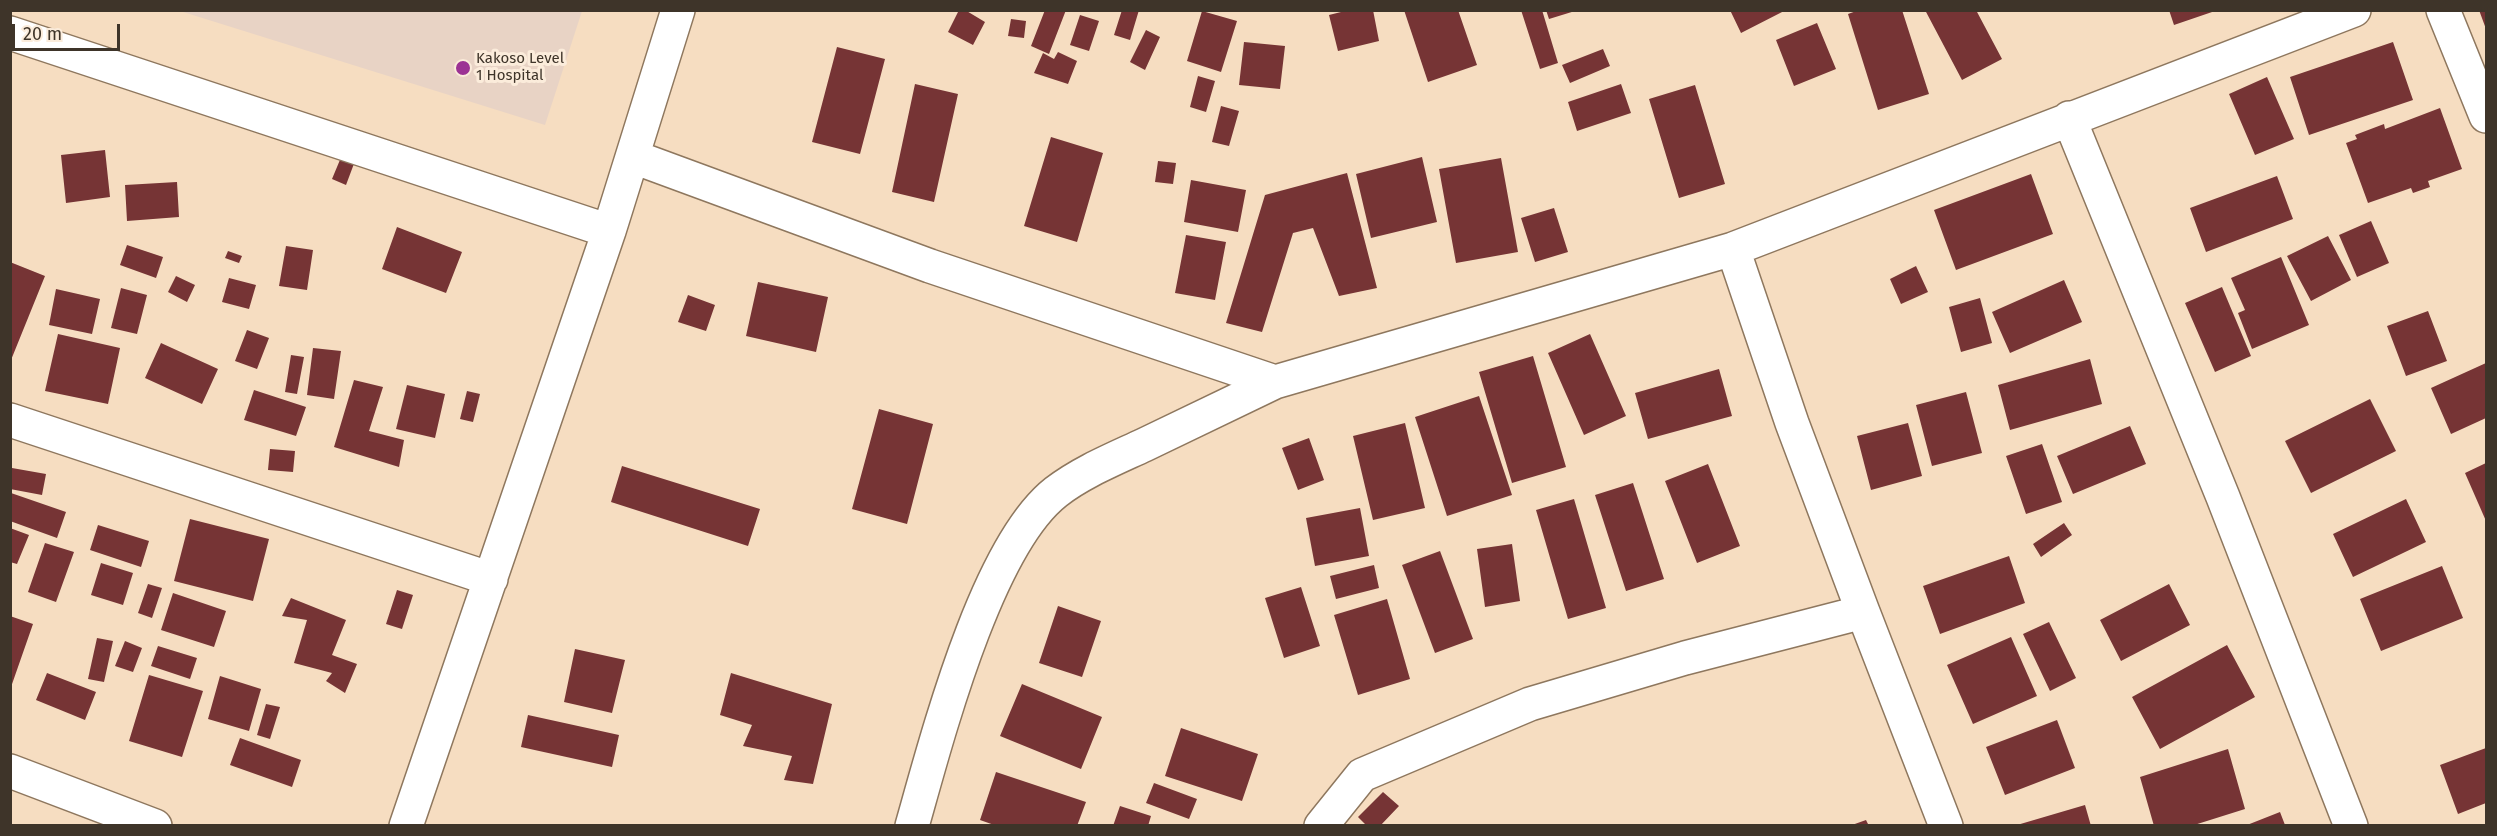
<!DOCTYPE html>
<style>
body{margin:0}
#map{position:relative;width:2497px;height:836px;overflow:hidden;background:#f6ddc1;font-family:"Fira Sans",sans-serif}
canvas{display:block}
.frame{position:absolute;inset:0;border:12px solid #3e3429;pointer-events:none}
.scale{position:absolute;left:12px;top:24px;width:108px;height:27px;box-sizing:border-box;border:3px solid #3e3429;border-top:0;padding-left:8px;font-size:18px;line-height:21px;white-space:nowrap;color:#3e3429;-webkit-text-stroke:4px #fbecdb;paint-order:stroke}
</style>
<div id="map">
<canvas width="2497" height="836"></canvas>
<div class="frame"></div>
<div class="scale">20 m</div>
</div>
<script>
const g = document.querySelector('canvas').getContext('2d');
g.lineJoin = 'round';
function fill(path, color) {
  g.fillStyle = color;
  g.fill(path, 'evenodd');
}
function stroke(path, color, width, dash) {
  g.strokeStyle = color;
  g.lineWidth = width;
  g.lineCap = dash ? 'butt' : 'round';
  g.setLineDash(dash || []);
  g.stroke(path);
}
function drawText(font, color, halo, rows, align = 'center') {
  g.font = font + ' "Fira Sans",sans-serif';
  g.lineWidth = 6;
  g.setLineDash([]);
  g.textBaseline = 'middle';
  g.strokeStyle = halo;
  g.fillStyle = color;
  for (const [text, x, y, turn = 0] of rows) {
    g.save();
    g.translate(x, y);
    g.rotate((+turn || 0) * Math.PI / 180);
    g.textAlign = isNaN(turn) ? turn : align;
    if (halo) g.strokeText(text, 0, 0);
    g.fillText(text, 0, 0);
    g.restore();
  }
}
fill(new Path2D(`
 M 180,11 L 582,11 L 545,125 Z`), '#e8d3c5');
fill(new Path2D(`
 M 959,10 L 965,10 L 985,22 L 973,45 L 948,32 Z
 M 1045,10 L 1066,10 L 1049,54 L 1031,46 Z
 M 1122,10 L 1139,10 L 1130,40 L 1114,35 Z
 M 1349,10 L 1373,10 L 1379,41 L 1338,51 L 1329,15 Z
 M 1404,10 L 1458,10 L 1477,65 L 1428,82 Z
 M 1521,10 L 1542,10 L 1558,63 L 1540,69 Z
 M 1546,10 L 1575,10 L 1575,11 L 1549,19 Z
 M 1730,10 L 1786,10 L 1741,33 Z
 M 1859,10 L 1902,10 L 1929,94 L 1878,110 L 1848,14 Z
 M 1925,10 L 1976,10 L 2002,59 L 1962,80 Z
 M 2169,10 L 2215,10 L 2215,11 L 2174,25 Z
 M 2479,10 L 2486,10 L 2486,29 Z
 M 1202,11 L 1237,21 L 1221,72 L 1187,61 Z
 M 1080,15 L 1099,21 L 1089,51 L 1070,45 Z
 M 1011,19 L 1026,21 L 1024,38 L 1008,36 Z
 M 1817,23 L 1836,69 L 1794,86 L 1776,40 Z
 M 1146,30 L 1160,37 L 1145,70 L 1130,62 Z
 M 1244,42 L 1285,46 L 1280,89 L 1239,85 Z
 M 2393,42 L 2413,100 L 2309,135 L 2290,77 Z
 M 837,47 L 885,59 L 860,154 L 812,142 Z
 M 1603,49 L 1610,66 L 1570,83 L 1562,65 Z
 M 1058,52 L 1077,61 L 1068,84 L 1034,73 L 1043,53 L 1054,59 Z
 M 1198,76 L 1215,81 L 1206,112 L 1190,107 Z
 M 2267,77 L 2294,139 L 2255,155 L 2229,94 Z
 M 915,84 L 958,94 L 934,202 L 892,192 Z
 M 1621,84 L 1631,113 L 1577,131 L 1568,102 Z
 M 1695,85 L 1725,184 L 1679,198 L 1649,99 Z
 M 1221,106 L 1239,111 L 1229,146 L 1212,142 Z
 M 2440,108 L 2462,169 L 2428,181 L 2430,187 L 2413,193 L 2411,188 L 2368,203 L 2346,143 L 2357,139 L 2355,135 L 2384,124 L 2385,129 Z
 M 1051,137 L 1103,153 L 1077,242 L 1024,226 Z
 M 105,150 L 110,197 L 66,203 L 61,155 Z
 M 342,155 L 355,161 L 346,185 L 332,179 Z
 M 1422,157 L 1437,222 L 1371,238 L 1356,174 Z
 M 1501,158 L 1518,252 L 1456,263 L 1439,169 Z
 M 1158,161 L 1176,163 L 1173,184 L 1155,182 Z
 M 1347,173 L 1377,288 L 1339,296 L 1313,228 L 1293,233 L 1262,332 L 1226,323 L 1265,195 Z
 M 2031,174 L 2053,234 L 1956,270 L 1934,210 Z
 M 2277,176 L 2293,219 L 2206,252 L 2190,208 Z
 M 1191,180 L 1246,190 L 1238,232 L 1184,222 Z
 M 177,182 L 179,217 L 127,221 L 125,185 Z
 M 1554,208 L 1568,252 L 1535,262 L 1521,218 Z
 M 2371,221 L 2389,263 L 2357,277 L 2339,235 Z
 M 397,227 L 462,252 L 446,293 L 382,269 Z
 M 1186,235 L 1226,242 L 1215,300 L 1175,293 Z
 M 2328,236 L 2351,280 L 2311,301 L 2287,256 Z
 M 127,245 L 163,257 L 156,278 L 120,265 Z
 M 286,246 L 313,250 L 307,290 L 279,286 Z
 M 228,251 L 242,256 L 239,263 L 225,258 Z
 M 2281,257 L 2309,325 L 2252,349 L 2238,313 L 2245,310 L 2231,278 Z
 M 10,262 L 45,276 L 11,360 L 10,360 Z
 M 1916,266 L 1928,292 L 1901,304 L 1890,279 Z
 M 176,276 L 195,285 L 187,302 L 168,292 Z
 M 229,278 L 256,285 L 249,309 L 222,302 Z
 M 2064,280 L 2082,322 L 2010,353 L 1992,312 Z
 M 758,282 L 828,297 L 816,352 L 746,336 Z
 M 2222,287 L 2251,356 L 2215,372 L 2185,303 Z
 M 121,288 L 147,295 L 137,334 L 111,328 Z
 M 56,289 L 100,299 L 92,334 L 49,325 Z
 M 688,295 L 715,305 L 706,331 L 678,322 Z
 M 1980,298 L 1992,343 L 1961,352 L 1949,307 Z
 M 2428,311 L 2447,361 L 2406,376 L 2387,326 Z
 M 247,330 L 269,338 L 257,369 L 235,361 Z
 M 58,334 L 120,348 L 108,404 L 45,391 Z
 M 1590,334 L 1626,416 L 1584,435 L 1548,353 Z
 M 161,343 L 218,369 L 202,404 L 145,378 Z
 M 313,348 L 341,351 L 334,399 L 307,395 Z
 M 291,355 L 304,357 L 297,394 L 285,392 Z
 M 1533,356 L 1566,467 L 1512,483 L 1479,372 Z
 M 2090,359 L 2102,404 L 2010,430 L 1998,385 Z
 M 2486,363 L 2486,418 L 2451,434 L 2431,388 Z
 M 1719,369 L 1732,416 L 1648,439 L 1635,393 Z
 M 354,380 L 383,387 L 369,431 L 404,440 L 399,467 L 334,447 Z
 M 407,385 L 445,394 L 435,438 L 396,429 Z
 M 254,390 L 306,407 L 296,436 L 244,420 Z
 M 467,391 L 480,394 L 473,422 L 460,419 Z
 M 1966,392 L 1982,453 L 1932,466 L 1916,405 Z
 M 1479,396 L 1512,495 L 1447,516 L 1415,417 Z
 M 2370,399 L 2396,451 L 2311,493 L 2285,441 Z
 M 879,409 L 933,424 L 907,524 L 852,509 Z
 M 1405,423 L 1425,508 L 1373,520 L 1353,436 Z
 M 1908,423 L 1922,476 L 1871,490 L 1857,436 Z
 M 2130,426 L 2146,464 L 2073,494 L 2057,456 Z
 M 1309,438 L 1324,480 L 1298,490 L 1282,448 Z
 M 2042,444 L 2062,502 L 2026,514 L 2006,456 Z
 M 270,449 L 295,451 L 293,472 L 268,470 Z
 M 2486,463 L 2486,521 L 2465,473 Z
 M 1708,464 L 1740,546 L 1697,563 L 1665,481 Z
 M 622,466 L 760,509 L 748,546 L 611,502 Z
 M 12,468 L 46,474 L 42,495 L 10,489 Z
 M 1633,483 L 1664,579 L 1626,591 L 1595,495 Z
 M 11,493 L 66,512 L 57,538 L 10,521 Z
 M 1574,499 L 1606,608 L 1568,619 L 1536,510 Z
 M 2406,499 L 2426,542 L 2353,577 L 2333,534 Z
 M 1360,508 L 1369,556 L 1315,566 L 1306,518 Z
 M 190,519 L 269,539 L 253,601 L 174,581 Z
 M 2064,523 L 2072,535 L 2041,557 L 2033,544 Z
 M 98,525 L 149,541 L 141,567 L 90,550 Z
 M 10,528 L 29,535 L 17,564 L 10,562 Z
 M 45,543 L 74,552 L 56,602 L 28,592 Z
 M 1512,544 L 1520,601 L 1485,607 L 1477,549 Z
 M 1440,551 L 1473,639 L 1435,653 L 1402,565 Z
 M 2009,556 L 2025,603 L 1940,634 L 1923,586 Z
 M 101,563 L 133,573 L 123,605 L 91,595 Z
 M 1374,565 L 1379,588 L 1336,599 L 1330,576 Z
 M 2442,566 L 2463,618 L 2381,651 L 2360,599 Z
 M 148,584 L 162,588 L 152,618 L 138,613 Z
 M 2169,584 L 2190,625 L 2121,661 L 2100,620 Z
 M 1301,587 L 1320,646 L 1284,658 L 1265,598 Z
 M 397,590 L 413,595 L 402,629 L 386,624 Z
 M 173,593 L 226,611 L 214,647 L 161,630 Z
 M 291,598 L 346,620 L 332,655 L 357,664 L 345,693 L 326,681 L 332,673 L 294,663 L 307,620 L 282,616 Z
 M 1387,599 L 1410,679 L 1358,695 L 1334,615 Z
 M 1058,606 L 1101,621 L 1082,677 L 1039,663 Z
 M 10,616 L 33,624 L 11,687 L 10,687 Z
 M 2049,622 L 2076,678 L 2050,691 L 2023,634 Z
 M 2011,637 L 2037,696 L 1973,724 L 1947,665 Z
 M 97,638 L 113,641 L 104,682 L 88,679 Z
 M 125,641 L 142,648 L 133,672 L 115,666 Z
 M 2227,645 L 2255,697 L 2160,749 L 2132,697 Z
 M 158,646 L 197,658 L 190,679 L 151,666 Z
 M 575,649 L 625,660 L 612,713 L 564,702 Z
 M 47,673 L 96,692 L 85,720 L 36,700 Z
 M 731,673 L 832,704 L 813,784 L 784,780 L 792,756 L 743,746 L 752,725 L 720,715 Z
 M 149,675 L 203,691 L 182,757 L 129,741 Z
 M 220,676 L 261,689 L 249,731 L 208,719 Z
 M 1022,684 L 1102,717 L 1081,769 L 1000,736 Z
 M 266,704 L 280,707 L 270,739 L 257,735 Z
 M 528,715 L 619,735 L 612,767 L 521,747 Z
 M 2057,720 L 2075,768 L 2005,795 L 1986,747 Z
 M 1181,728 L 1258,754 L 1242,801 L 1165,776 Z
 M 240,738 L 301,760 L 292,787 L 230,765 Z
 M 2486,748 L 2486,803 L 2458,814 L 2440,765 Z
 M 2228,749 L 2245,809 L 2191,826 L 2154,826 L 2140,777 Z
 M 996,772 L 1086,802 L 1077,826 L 997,826 L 980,820 Z
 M 1154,783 L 1197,799 L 1189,819 L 1146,803 Z
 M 1383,792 L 1399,806 L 1380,826 L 1367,826 L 1358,817 Z
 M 2085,805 L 2091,826 L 2017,826 L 2017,825 Z
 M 1120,806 L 1151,816 L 1148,826 L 1113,826 Z
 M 2280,812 L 2285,825 L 2247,825 Z
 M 1866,820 L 1869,826 L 1852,826 L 1852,825 Z`), '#763435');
const minor = new Path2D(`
 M 2443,10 L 2486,116
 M 10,33 L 609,231
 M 2069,118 L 2223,497 L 2351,826
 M 634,157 L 930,266 L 1275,382 L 1733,249 L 2354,10
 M 1733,249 L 1792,423 L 1863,612
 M 10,420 L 491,579
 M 10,771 L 155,826
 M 406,826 L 609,231 L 678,10
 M 912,826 C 937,738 986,547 1056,492 C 1082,472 1114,459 1144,445 C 1187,424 1231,403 1275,382
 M 1321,826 L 1362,775 L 1530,704 L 1685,658 L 1863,612 L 1946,826`);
stroke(minor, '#8e775e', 36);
stroke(minor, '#fff', 33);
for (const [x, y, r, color] of [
 [463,68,8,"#9c3294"]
]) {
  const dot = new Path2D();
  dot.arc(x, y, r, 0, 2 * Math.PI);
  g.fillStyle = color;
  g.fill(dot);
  stroke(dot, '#fbecdb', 2);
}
drawText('15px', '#3e3429', '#fbecdb', [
 ["Kakoso Level",476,59],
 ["1 Hospital",476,76]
], 'left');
</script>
